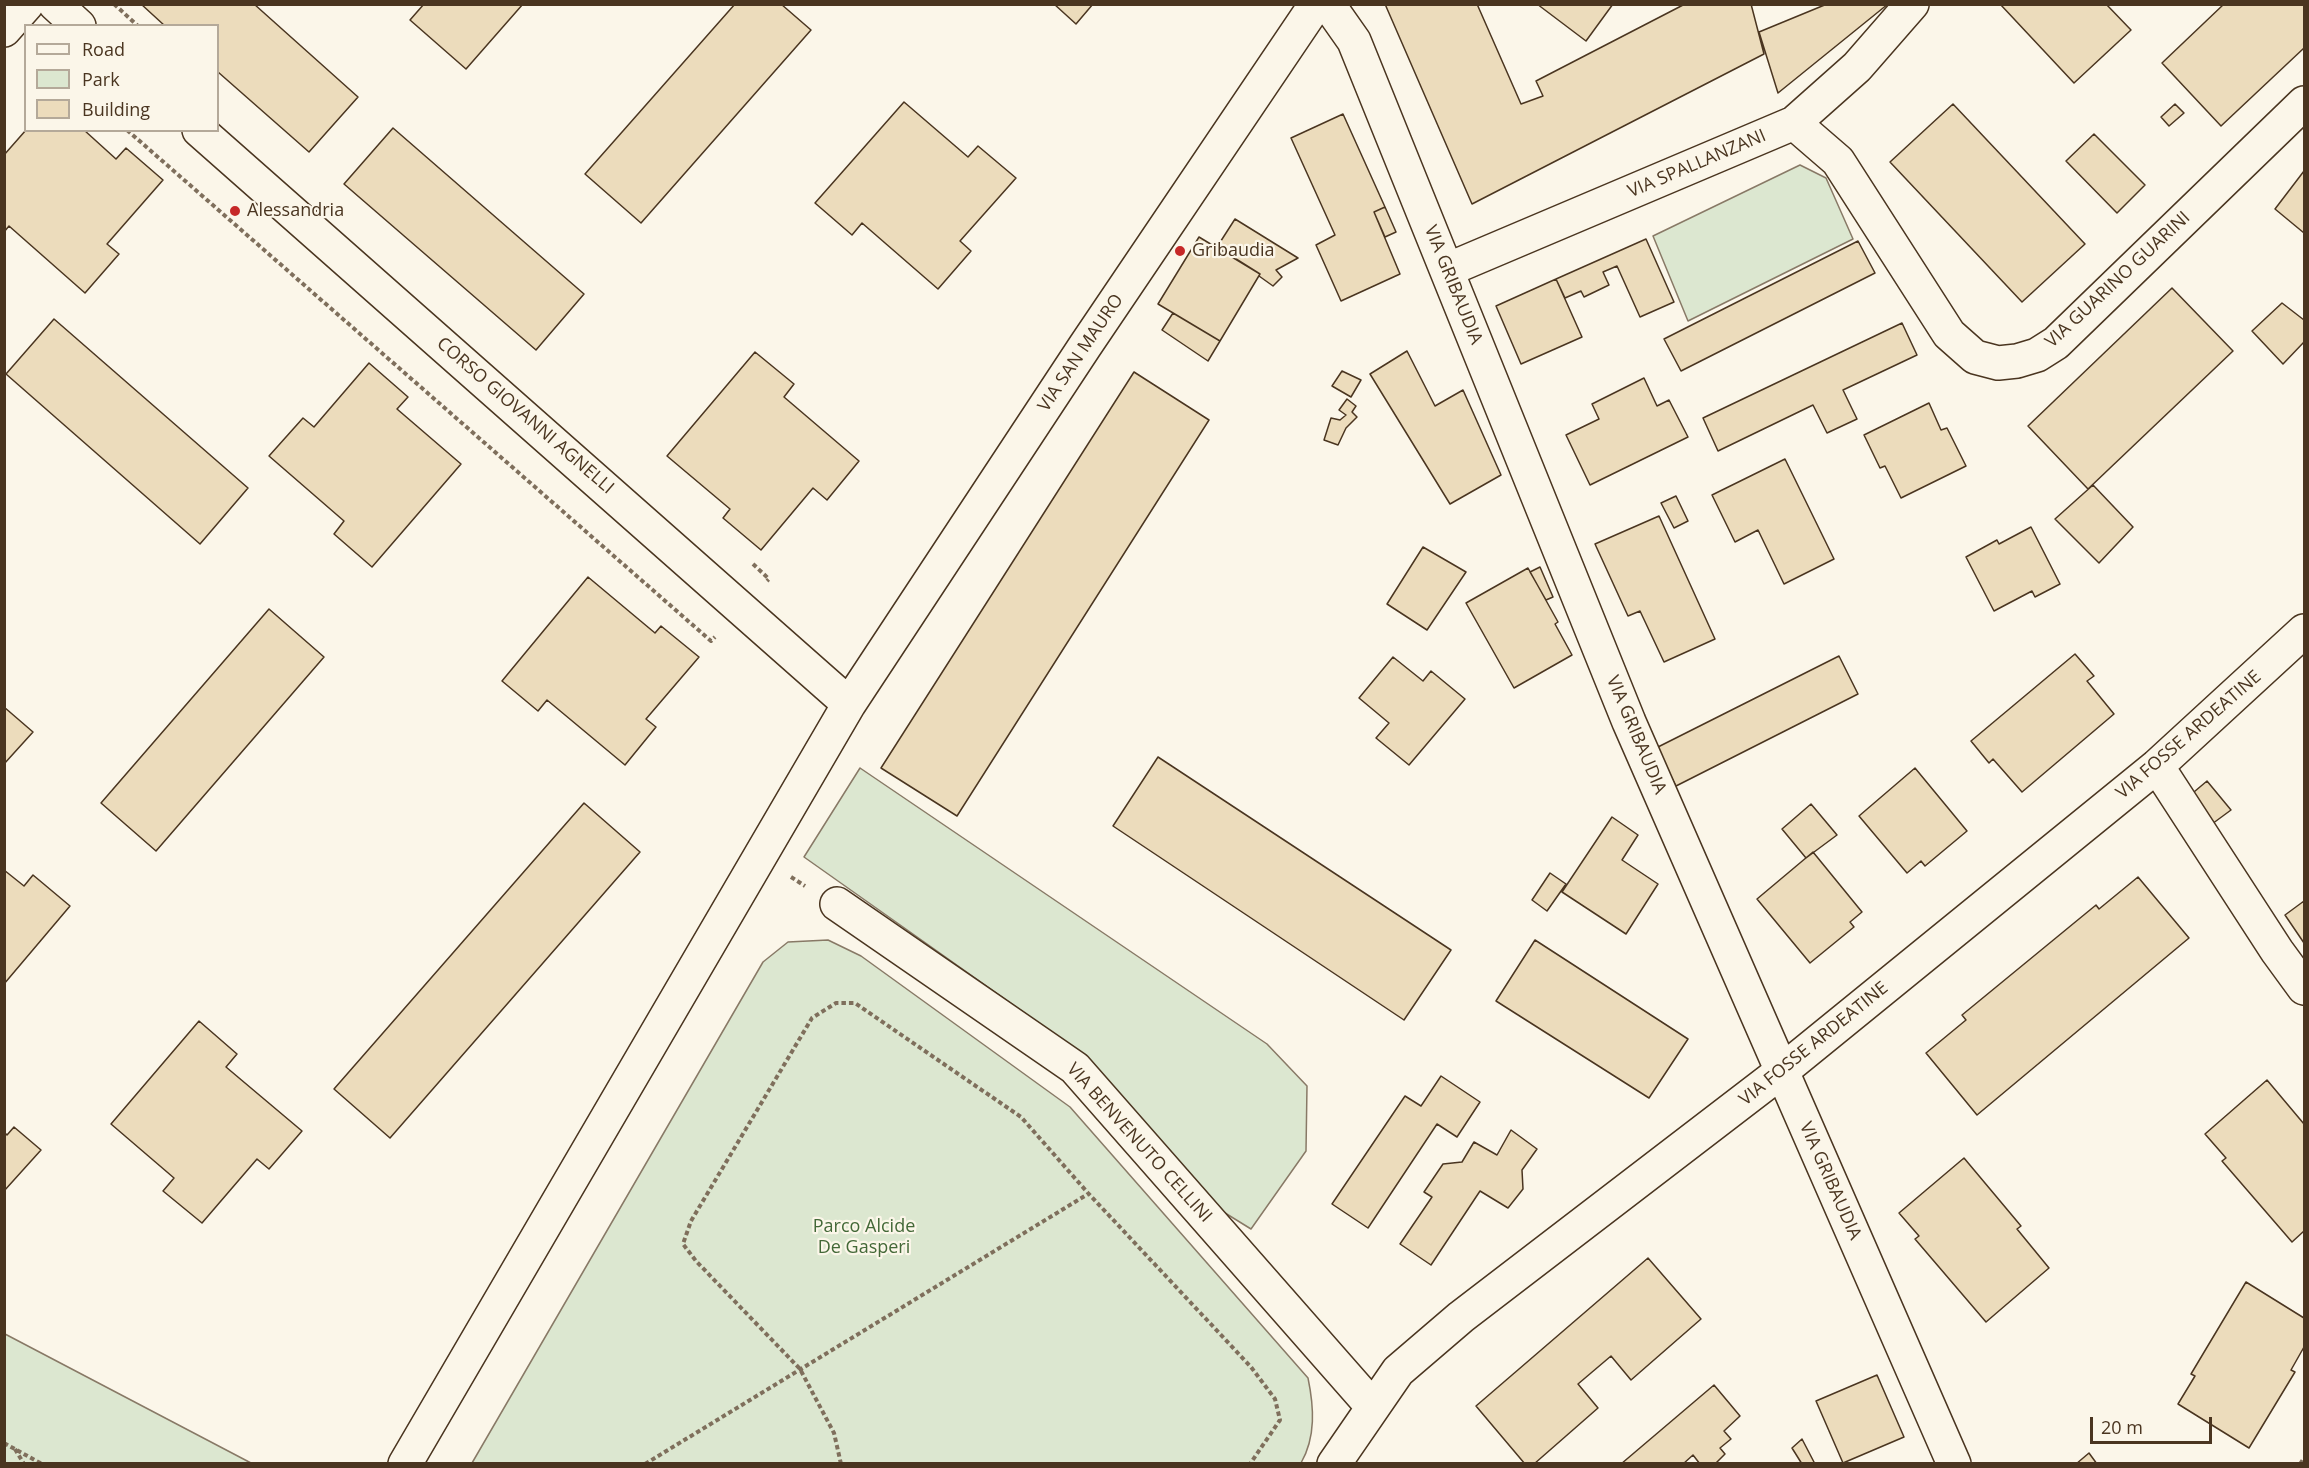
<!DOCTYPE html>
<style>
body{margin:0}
#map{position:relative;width:2309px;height:1468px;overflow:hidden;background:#fbf6e9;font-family:"Open Sans",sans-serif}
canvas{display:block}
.frame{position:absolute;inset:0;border:6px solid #4a3520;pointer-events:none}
.legend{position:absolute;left:24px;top:24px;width:195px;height:108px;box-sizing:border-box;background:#fbf6e9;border:2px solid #b4a999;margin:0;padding:8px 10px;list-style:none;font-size:18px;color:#4a3520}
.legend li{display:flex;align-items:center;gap:12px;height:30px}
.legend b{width:30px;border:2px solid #b4a999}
.scale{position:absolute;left:2090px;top:1417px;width:122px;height:27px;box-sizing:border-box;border:3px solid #4a3520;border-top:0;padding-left:8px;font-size:18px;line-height:21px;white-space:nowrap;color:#4a3520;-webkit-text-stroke:4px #fbf6e9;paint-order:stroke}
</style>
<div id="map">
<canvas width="2309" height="1468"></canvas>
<div class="frame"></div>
<ul class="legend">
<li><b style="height:8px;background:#fbf6e9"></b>Road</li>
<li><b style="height:16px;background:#dce7d0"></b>Park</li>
<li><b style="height:16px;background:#ecdcbc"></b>Building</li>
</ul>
<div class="scale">20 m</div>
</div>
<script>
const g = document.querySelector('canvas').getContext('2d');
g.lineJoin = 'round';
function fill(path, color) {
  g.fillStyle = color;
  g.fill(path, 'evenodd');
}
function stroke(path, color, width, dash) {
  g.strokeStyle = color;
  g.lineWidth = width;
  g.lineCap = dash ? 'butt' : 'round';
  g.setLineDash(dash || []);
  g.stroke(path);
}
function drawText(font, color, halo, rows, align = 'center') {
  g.font = font + ' "Open Sans",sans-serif';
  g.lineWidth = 4.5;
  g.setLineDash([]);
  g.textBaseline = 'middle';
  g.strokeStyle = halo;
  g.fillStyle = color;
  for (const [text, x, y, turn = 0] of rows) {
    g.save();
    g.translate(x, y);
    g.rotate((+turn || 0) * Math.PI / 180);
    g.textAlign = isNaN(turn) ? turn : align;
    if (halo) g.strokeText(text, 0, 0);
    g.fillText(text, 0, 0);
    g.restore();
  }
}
const green = new Path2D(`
 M 1800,165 L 1826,178 L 1853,239 L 1688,321 L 1653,236 Z
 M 860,768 L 1267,1044 L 1307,1086 L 1306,1151 L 1251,1229 L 1217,1208 L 1084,1055 L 804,857 Z
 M 828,940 L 861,956 L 1070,1107 L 1308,1378 C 1314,1407 1316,1437 1301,1463 L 472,1463 L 763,962 L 788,942 Z
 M 4,1334 L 5,1334 L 251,1463 L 5,1463 Z`);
fill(green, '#dce7d0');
stroke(green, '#887966', 1.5);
const building = new Path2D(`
 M 141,4 L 254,4 L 358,97 L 309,152 L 218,72 L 218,26 L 165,26 Z
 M 424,4 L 523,4 L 466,69 L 410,20 Z
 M 735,4 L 781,4 L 811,30 L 641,223 L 585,174 Z
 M 1054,4 L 1093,4 L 1076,24 Z
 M 1385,4 L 1477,4 L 1521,104 L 1543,96 L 1536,81 L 1685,4 L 1751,4 L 1764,54 L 1472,204 Z
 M 1537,4 L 1613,4 L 1586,41 Z
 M 1827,4 L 1888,4 L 1778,93 L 1759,32 Z
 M 2000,4 L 2106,4 L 2131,30 L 2074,83 Z
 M 2224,4 L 2304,4 L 2304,48 L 2221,126 L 2162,63 Z
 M 904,102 L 968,157 L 978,146 L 1016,178 L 960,241 L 971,251 L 938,289 L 862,223 L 852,235 L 815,203 Z
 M 1953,104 L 2085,244 L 2022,302 L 1890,162 Z
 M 2175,104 L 2184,113 L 2169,126 L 2161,117 Z
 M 1343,114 L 1385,207 L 1374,212 L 1400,274 L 1341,301 L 1316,245 L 1335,235 L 1291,138 Z
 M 393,128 L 584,294 L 536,350 L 344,184 Z
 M 26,130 L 84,130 L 116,159 L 126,148 L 163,180 L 107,244 L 119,254 L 85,293 L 9,226 L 4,232 L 4,155 Z
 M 2094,134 L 2145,185 L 2117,213 L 2066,161 Z
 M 2304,171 L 2304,233 L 2275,209 Z
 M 1385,207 L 1396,232 L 1385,237 L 1374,212 Z
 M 1235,219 L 1298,258 L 1276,270 L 1282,277 L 1273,286 L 1259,276 L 1260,274 L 1217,247 Z
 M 1199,237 L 1260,274 L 1220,341 L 1158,304 Z
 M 1646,239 L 1674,302 L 1640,317 L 1617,266 L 1603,272 L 1609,285 L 1584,297 L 1581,291 L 1565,298 L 1556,279 Z
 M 1858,241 L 1875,273 L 1681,371 L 1664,339 Z
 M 1556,279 L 1582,337 L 1521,364 L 1496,306 Z
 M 2172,288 L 2233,351 L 2088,489 L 2028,426 Z
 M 2282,303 L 2304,320 L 2304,342 L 2283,364 L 2252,331 Z
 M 1173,313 L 1220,341 L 1208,361 L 1162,330 Z
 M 54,319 L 248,488 L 200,544 L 6,374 Z
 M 1902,323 L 1917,355 L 1843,390 L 1857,419 L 1827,433 L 1813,405 L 1718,451 L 1703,418 Z
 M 1407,351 L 1435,406 L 1463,390 L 1501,475 L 1450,504 L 1370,374 Z
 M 755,352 L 794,384 L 784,397 L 859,461 L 827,500 L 813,488 L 761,550 L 723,518 L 730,509 L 667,456 Z
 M 369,363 L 408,397 L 397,409 L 461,464 L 372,567 L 334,534 L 344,521 L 269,456 L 303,418 L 314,427 Z
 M 1342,371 L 1361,380 L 1351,397 L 1332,386 Z
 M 1134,372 L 1209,420 L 957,816 L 881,768 Z
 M 1644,378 L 1657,406 L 1669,400 L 1688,437 L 1590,485 L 1566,435 L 1599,419 L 1592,404 Z
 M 1347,399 L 1356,406 L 1352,412 L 1357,417 L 1346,428 L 1338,445 L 1324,440 L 1331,418 L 1340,420 L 1346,415 L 1339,410 Z
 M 1929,403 L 1941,430 L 1947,428 L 1966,466 L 1901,498 L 1885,466 L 1880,468 L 1864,435 Z
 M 1785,459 L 1834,559 L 1784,584 L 1758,530 L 1735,542 L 1712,495 Z
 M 2093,485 L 2133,527 L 2099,563 L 2055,519 Z
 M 1676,496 L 1688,521 L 1674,528 L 1661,503 Z
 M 1659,516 L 1715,639 L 1664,662 L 1640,611 L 1628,616 L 1595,544 Z
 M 2031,527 L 2060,584 L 2035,597 L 2032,591 L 1994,611 L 1966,557 L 1997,540 L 1999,544 Z
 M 1423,547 L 1466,572 L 1427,630 L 1387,604 Z
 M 1540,567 L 1553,597 L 1546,600 L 1530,572 Z
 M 1528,568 L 1558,622 L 1555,624 L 1572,655 L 1514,688 L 1466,603 Z
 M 588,577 L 655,633 L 661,626 L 699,657 L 646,719 L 656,727 L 625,765 L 547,700 L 538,711 L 502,681 Z
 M 269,609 L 324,657 L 156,851 L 101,803 Z
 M 2075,654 L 2094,676 L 2087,681 L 2114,714 L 2022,792 L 1993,759 L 1989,763 L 1971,741 Z
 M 1839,656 L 1858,694 L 1676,786 L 1656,748 Z
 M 1393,657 L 1423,681 L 1431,671 L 1465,699 L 1409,765 L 1376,738 L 1389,723 L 1359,698 Z
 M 4,707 L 33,732 L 4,764 Z
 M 1158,757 L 1451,950 L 1404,1020 L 1113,826 Z
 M 1915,768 L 1967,831 L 1925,866 L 1921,861 L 1907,873 L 1859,816 Z
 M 2207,781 L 2231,810 L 2212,824 L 2188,797 Z
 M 584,803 L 640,852 L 390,1138 L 334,1089 Z
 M 1811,804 L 1837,835 L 1806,858 L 1782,829 Z
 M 1612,817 L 1638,835 L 1622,860 L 1658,884 L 1626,934 L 1562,892 Z
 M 1813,852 L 1862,912 L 1850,922 L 1854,927 L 1810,963 L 1757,899 Z
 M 4,870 L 24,886 L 33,875 L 70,906 L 4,984 Z
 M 1550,873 L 1566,884 L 1547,911 L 1532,900 Z
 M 2138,877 L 2189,938 L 1977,1115 L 1926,1053 L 1966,1020 L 1962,1015 L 2096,905 L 2099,909 Z
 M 2304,901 L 2304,943 L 2285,915 Z
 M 1535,940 L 1688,1039 L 1649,1098 L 1496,1001 Z
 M 199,1021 L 237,1054 L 226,1067 L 302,1131 L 269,1169 L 257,1159 L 202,1223 L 163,1191 L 174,1178 L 111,1124 Z
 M 1441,1076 L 1480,1102 L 1457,1137 L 1437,1124 L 1368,1228 L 1332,1204 L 1405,1096 L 1421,1106 Z
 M 2267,1080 L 2304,1124 L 2304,1231 L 2292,1242 L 2222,1161 L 2226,1158 L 2205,1134 Z
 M 14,1127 L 41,1150 L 4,1191 L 4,1132 L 7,1135 Z
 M 1511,1130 L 1537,1149 L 1522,1170 L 1523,1189 L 1508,1208 L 1480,1191 L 1431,1265 L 1400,1244 L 1432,1197 L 1424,1192 L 1443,1164 L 1462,1162 L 1474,1142 L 1497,1155 Z
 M 1964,1158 L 2021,1226 L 2017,1229 L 2049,1268 L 1986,1322 L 1915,1239 L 1919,1236 L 1899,1213 Z
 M 1648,1258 L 1701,1319 L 1631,1380 L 1611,1356 L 1578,1384 L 1598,1408 L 1534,1464 L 1525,1464 L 1476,1406 Z
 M 2246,1282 L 2304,1318 L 2304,1347 L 2291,1370 L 2295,1372 L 2249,1448 L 2178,1404 L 2195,1376 L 2191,1374 Z
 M 1877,1375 L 1904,1437 L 1843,1463 L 1816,1401 Z
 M 1714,1385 L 1740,1416 L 1724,1431 L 1731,1439 L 1720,1448 L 1725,1454 L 1715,1464 L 1700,1464 L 1693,1455 L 1683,1464 L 1621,1464 Z
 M 1802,1439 L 1815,1464 L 1802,1464 L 1792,1448 Z
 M 2089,1453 L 2097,1464 L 2076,1464 Z`);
fill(building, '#ecdcbc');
stroke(building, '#4a3520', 1.5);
const street = new Path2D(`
 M 1328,4 L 1354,41 L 1629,722 L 1954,1464
 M 4,30 L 27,4
 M 1794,123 L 1838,161 L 1949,334 L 1975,357 L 1998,363 L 2017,361 L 2037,355 L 2056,343 L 2304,103
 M 1447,270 L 1794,123 L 1857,67 L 1912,4
 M 2157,766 L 2277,951 L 2304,988
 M 837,904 L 1075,1068 L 1372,1406
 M 1334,1464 L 1398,1371 L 1461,1317 L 1782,1071 L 2157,766 L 2304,631`);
const secondary = new Path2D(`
 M 55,4 L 79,26
 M 199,130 L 849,704
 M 405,1464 L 849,704 L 1085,346 L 1316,4`);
stroke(street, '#4a3520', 36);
stroke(secondary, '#4a3520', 36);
stroke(new Path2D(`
 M 114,4 L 138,26
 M 127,130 L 711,641 L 715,637
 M 753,564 L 769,579 L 767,581
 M 791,877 L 805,886
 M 4,1443 L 42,1464
 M 15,1449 L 24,1464
 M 645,1464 L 1088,1194
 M 841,1464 L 834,1433 L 800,1369 L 696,1261 L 683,1244 L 691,1221 L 812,1018 L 836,1003 L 855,1003 L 1021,1117 L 1088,1193 L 1251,1367 L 1275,1399 L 1280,1420 L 1250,1464
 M 2300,1464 L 2304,1458`), '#7f6f5c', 4, [4.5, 3]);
stroke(street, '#fbf6e9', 33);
stroke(secondary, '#fbf6e9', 33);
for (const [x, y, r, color] of [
 [235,211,6,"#c62828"],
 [1180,251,6,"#c62828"]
]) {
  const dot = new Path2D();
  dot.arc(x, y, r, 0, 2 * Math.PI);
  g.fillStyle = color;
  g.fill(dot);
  stroke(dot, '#fbf6e9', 2);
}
drawText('18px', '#4a3520', '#fbf6e9', [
 ["VIA SPALLANZANI",1697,164,-23],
 ["VIA GUARINO GUARINI",2118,280,-43],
 ["VIA GRIBAUDIA",1453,285,68],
 ["VIA SAN MAURO",1081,353,-56],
 ["CORSO GIOVANNI AGNELLI",525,416,41],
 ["VIA GRIBAUDIA",1636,735,67],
 ["VIA FOSSE ARDEATINE",2189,735,-41],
 ["VIA FOSSE ARDEATINE",1814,1044,-39],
 ["VIA BENVENUTO CELLINI",1139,1143,48],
 ["VIA GRIBAUDIA",1830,1181,66]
]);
drawText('18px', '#4a3520', '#fbf6e9', [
 ["Alessandria",247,211],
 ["Gribaudia",1192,251]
], 'left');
drawText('18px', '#436837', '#fbf6e9', [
 ["Parco Alcide",864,1227],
 ["De Gasperi",864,1248]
]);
</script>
